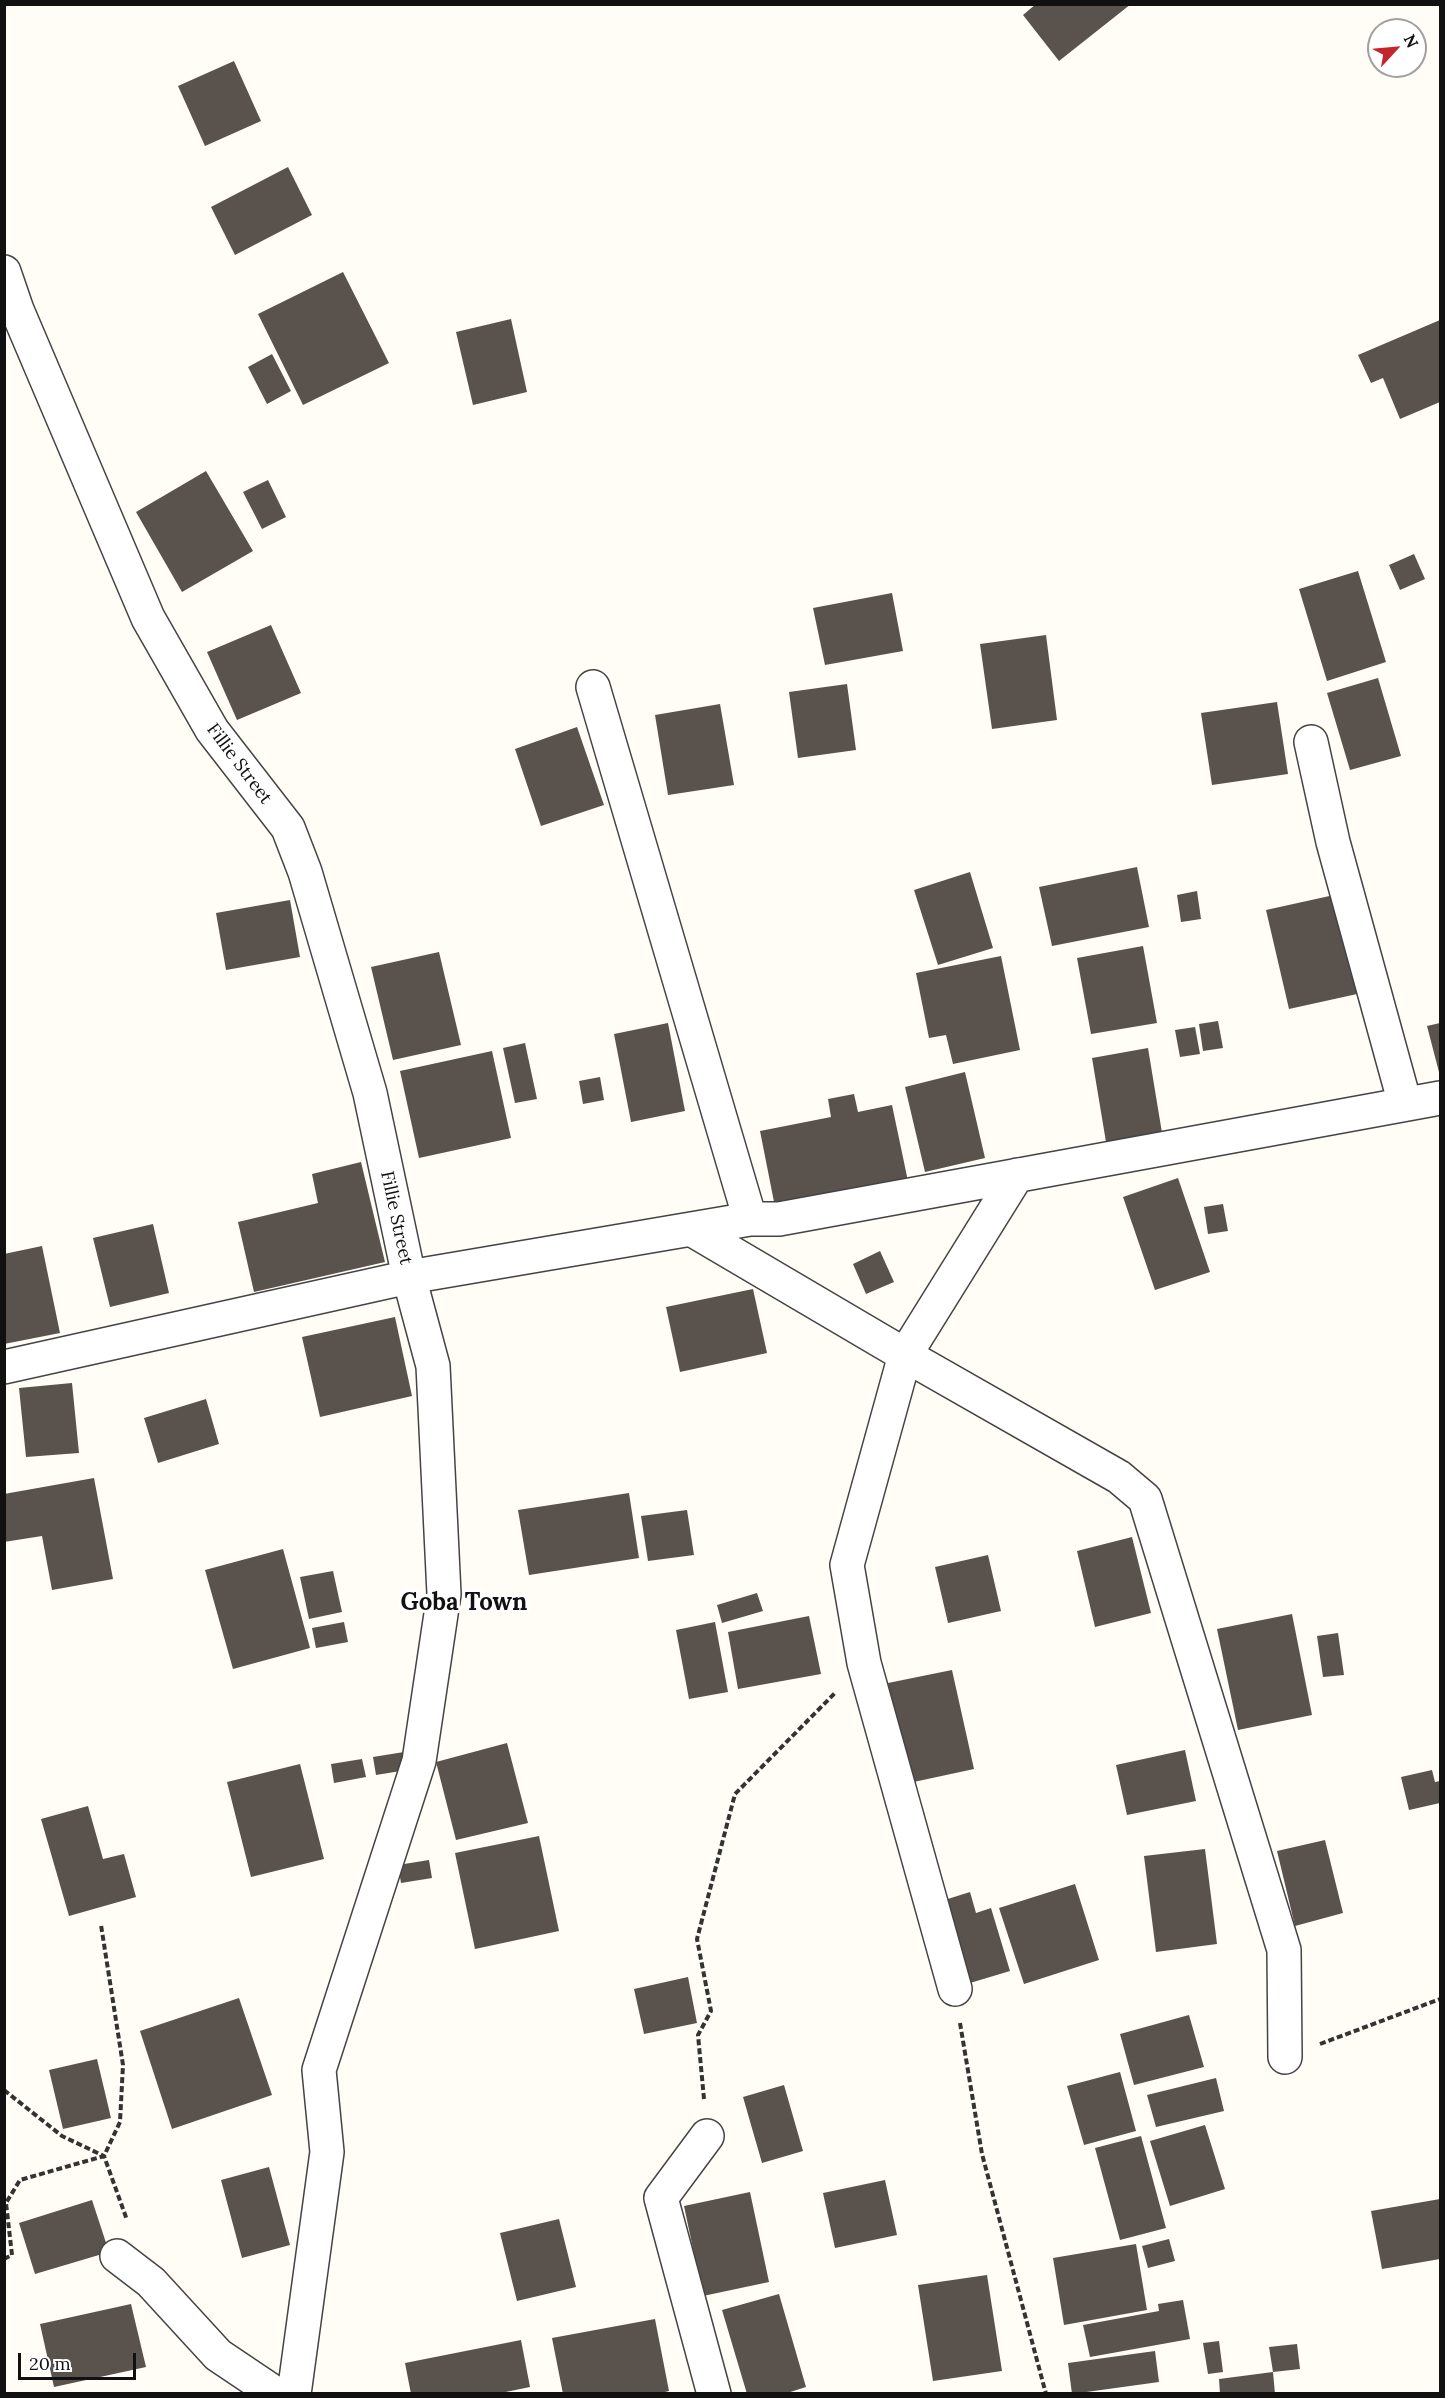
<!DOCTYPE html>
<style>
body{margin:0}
#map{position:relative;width:1445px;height:2398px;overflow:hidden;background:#fffdf5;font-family:Lora,serif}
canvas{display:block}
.frame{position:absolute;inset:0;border:6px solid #111;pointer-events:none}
.north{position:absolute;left:1367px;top:18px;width:60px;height:60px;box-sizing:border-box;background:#fff;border:2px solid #a0a0a0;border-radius:50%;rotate:64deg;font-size:16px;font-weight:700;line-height:24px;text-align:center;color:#111}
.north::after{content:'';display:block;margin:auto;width:21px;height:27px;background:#c4262e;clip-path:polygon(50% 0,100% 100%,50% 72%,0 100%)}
.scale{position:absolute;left:18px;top:2353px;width:118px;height:27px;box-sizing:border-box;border:3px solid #111;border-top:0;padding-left:8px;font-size:18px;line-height:21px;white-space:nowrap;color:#111;-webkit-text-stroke:4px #fff;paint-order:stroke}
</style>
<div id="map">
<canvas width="1445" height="2398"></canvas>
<div class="frame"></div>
<div class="north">N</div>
<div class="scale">20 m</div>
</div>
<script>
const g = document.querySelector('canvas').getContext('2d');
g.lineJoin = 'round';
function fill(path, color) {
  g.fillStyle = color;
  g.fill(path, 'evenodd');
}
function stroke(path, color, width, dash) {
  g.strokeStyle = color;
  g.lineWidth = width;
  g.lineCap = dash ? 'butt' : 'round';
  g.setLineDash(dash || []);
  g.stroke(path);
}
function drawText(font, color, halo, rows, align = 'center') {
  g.font = font + ' Lora,serif';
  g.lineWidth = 6;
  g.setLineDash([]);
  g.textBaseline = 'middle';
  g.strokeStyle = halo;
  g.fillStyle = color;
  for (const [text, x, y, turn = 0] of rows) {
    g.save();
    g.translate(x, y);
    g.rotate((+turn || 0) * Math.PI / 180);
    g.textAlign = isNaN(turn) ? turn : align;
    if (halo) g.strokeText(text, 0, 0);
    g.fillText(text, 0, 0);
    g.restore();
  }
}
fill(new Path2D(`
 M 1036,4 L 1131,4 L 1059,61 L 1023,15 Z
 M 234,61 L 261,121 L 205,146 L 178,86 Z
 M 288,167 L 312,215 L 235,255 L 211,207 Z
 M 343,272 L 389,363 L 303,405 L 258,314 Z
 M 511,319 L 527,392 L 473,405 L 456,332 Z
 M 1440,320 L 1440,402 L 1400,419 L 1383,378 L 1371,383 L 1358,355 Z
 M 272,354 L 291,391 L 267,404 L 248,367 Z
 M 206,471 L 253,551 L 182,592 L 136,512 Z
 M 268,480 L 286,517 L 262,529 L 243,492 Z
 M 1414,554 L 1425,579 L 1400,590 L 1389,565 Z
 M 1358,571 L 1386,662 L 1327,681 L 1299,589 Z
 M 892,593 L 903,651 L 825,665 L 813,608 Z
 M 271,625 L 301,693 L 237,720 L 207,652 Z
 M 1046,635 L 1057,720 L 992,729 L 980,644 Z
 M 1378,678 L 1401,756 L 1350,770 L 1327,693 Z
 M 847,684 L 856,750 L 798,758 L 789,692 Z
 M 1277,702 L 1288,774 L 1212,785 L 1201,713 Z
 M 720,704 L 734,785 L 668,795 L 655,715 Z
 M 577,727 L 604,805 L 541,826 L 515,749 Z
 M 1137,867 L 1149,927 L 1052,946 L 1039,887 Z
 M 970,872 L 993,948 L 938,965 L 914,890 Z
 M 1197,891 L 1201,919 L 1181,922 L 1177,895 Z
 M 1334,895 L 1357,994 L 1289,1009 L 1266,910 Z
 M 290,900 L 300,957 L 226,970 L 216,913 Z
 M 1143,946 L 1157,1023 L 1091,1034 L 1077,958 Z
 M 439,952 L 461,1045 L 393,1060 L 371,967 Z
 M 1001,956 L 1020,1050 L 953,1064 L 946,1035 L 929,1038 L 916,973 Z
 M 1218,1021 L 1223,1048 L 1203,1051 L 1199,1024 Z
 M 668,1023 L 685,1111 L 631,1122 L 614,1034 Z
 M 1440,1023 L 1440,1076 L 1427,1026 Z
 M 1195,1027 L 1200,1054 L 1180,1057 L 1175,1030 Z
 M 525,1043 L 537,1099 L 515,1103 L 503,1048 Z
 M 1148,1048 L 1164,1145 L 1108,1154 L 1092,1058 Z
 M 492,1051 L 511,1138 L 419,1158 L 400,1071 Z
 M 965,1072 L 985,1158 L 925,1172 L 905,1087 Z
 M 600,1077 L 604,1100 L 583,1104 L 579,1081 Z
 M 854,1094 L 858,1112 L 892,1105 L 909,1186 L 776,1212 L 760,1131 L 831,1117 L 828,1099 Z
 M 361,1162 L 385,1262 L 254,1292 L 238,1222 L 318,1203 L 312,1174 Z
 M 1178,1178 L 1210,1272 L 1155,1290 L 1123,1197 Z
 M 1223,1204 L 1228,1231 L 1208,1234 L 1204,1207 Z
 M 153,1224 L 169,1293 L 110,1307 L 93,1238 Z
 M 42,1246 L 60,1333 L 4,1344 L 4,1254 Z
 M 880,1251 L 894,1282 L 866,1294 L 853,1264 Z
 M 753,1289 L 767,1353 L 680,1372 L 666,1307 Z
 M 395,1317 L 412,1396 L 320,1417 L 302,1337 Z
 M 72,1383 L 79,1453 L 26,1457 L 19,1388 Z
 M 206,1399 L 219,1444 L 158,1463 L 144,1418 Z
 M 94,1478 L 113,1579 L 52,1590 L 42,1536 L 4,1542 L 4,1494 Z
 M 629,1493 L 639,1558 L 529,1575 L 518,1510 Z
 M 687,1510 L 694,1555 L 648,1561 L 641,1516 Z
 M 1132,1537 L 1151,1613 L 1095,1627 L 1077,1551 Z
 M 283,1549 L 310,1648 L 233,1669 L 205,1570 Z
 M 988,1555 L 1001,1611 L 948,1623 L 935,1567 Z
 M 333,1571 L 342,1612 L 309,1619 L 300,1577 Z
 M 757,1593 L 763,1611 L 722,1623 L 717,1605 Z
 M 1292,1614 L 1312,1715 L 1238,1730 L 1217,1629 Z
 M 809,1616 L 821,1674 L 738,1689 L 728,1632 Z
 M 344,1622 L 348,1642 L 316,1648 L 312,1628 Z
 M 715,1622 L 728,1692 L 689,1699 L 676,1630 Z
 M 1338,1633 L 1344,1675 L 1323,1677 L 1317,1636 Z
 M 952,1670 L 974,1769 L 909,1783 L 888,1683 Z
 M 507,1743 L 528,1823 L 456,1840 L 436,1762 Z
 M 1185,1750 L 1196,1801 L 1127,1815 L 1116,1765 Z
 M 404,1752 L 407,1770 L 376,1775 L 373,1757 Z
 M 362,1759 L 366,1777 L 334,1783 L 331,1764 Z
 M 300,1764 L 324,1859 L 251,1877 L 227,1782 Z
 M 1432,1770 L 1435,1782 L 1440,1781 L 1440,1803 L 1409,1810 L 1401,1777 Z
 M 88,1806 L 103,1859 L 124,1854 L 136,1897 L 69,1916 L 41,1819 Z
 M 539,1836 L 559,1931 L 475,1949 L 455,1853 Z
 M 1325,1840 L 1343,1913 L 1295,1926 L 1277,1851 Z
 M 1205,1849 L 1217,1944 L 1156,1952 L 1144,1856 Z
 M 429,1860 L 432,1878 L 401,1883 L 398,1865 Z
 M 1075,1884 L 1099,1960 L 1024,1984 L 999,1908 Z
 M 970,1892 L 976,1913 L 991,1908 L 1010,1971 L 960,1986 L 935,1903 Z
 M 688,1977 L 697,2023 L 644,2034 L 634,1989 Z
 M 239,1998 L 272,2095 L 172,2129 L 140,2031 Z
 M 1189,2015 L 1204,2067 L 1134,2085 L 1120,2034 Z
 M 97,2059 L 111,2118 L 63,2129 L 49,2070 Z
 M 1120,2072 L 1136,2131 L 1084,2145 L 1067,2086 Z
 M 1216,2078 L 1224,2111 L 1156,2127 L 1147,2095 Z
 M 784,2085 L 803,2151 L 762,2163 L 743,2097 Z
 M 1205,2125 L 1225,2189 L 1170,2206 L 1150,2141 Z
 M 1141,2136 L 1166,2228 L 1120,2240 L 1095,2148 Z
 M 269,2167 L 290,2245 L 242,2258 L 221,2180 Z
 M 885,2180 L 897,2235 L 835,2248 L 823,2193 Z
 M 750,2192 L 769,2282 L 703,2296 L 684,2206 Z
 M 1440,2199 L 1440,2259 L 1382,2269 L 1371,2211 Z
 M 92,2200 L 109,2252 L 35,2274 L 19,2223 Z
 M 559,2219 L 576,2287 L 517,2301 L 500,2233 Z
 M 1169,2239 L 1175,2261 L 1148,2268 L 1142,2246 Z
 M 1136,2244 L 1147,2310 L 1064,2325 L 1053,2258 Z
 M 987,2275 L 1002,2371 L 933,2381 L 918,2285 Z
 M 779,2294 L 806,2387 L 784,2394 L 747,2394 L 722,2310 Z
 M 1183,2300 L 1190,2339 L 1090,2357 L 1083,2325 L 1159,2311 L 1158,2304 Z
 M 131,2304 L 146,2367 L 54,2387 L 40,2324 Z
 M 655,2319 L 669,2391 L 657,2394 L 563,2394 L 552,2338 Z
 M 521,2340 L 530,2387 L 496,2394 L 411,2394 L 405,2363 Z
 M 1219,2341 L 1223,2372 L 1208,2374 L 1203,2343 Z
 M 1297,2344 L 1300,2369 L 1273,2372 L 1275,2394 L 1220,2394 L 1219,2379 L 1273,2372 L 1269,2347 Z
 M 1155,2351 L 1159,2382 L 1072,2394 L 1068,2363 Z`), '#5a524d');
const street = new Path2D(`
 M 4,272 L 17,310 L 148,618 L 212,730 L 288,828 L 305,872 L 370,1093 L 409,1277 L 433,1366 L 444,1594 L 419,1761 L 319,2070 L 327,2152 L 294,2394
 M 593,687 L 750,1219
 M 1311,742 L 1333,842 L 1405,1104
 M 691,1229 L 905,1355 L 1119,1477 L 1145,1499 L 1284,1950 L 1285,2057
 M 4,1367 L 409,1277 L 750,1219 L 779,1219 L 1440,1098
 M 955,1989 L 864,1663 L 847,1565 L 905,1355 L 1017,1175
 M 707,2136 L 661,2198 L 714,2394
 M 117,2256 L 151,2282 L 218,2355 L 276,2394`);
stroke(street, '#444', 36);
stroke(new Path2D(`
 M 960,2023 L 982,2154 L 1046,2394
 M 1320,2044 L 1440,1999
 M 4,2090 L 62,2136 L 104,2156 L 127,2220
 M 704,2099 L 698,2035 L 711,2011 L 697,1939 L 735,1794 L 835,1693
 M 4,2259 L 12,2255 L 6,2203 L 20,2180 L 104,2156 L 120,2122 L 123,2065 L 101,1925`), '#333', 4, [6, 3]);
stroke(street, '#fff', 33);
drawText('18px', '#111', '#fff', [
 ["Fillie Street",239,764,53],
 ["Fillie Street",396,1218,78]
]);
drawText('bold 24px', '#111', '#fff', [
 ["Goba Town",464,1603]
]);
</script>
